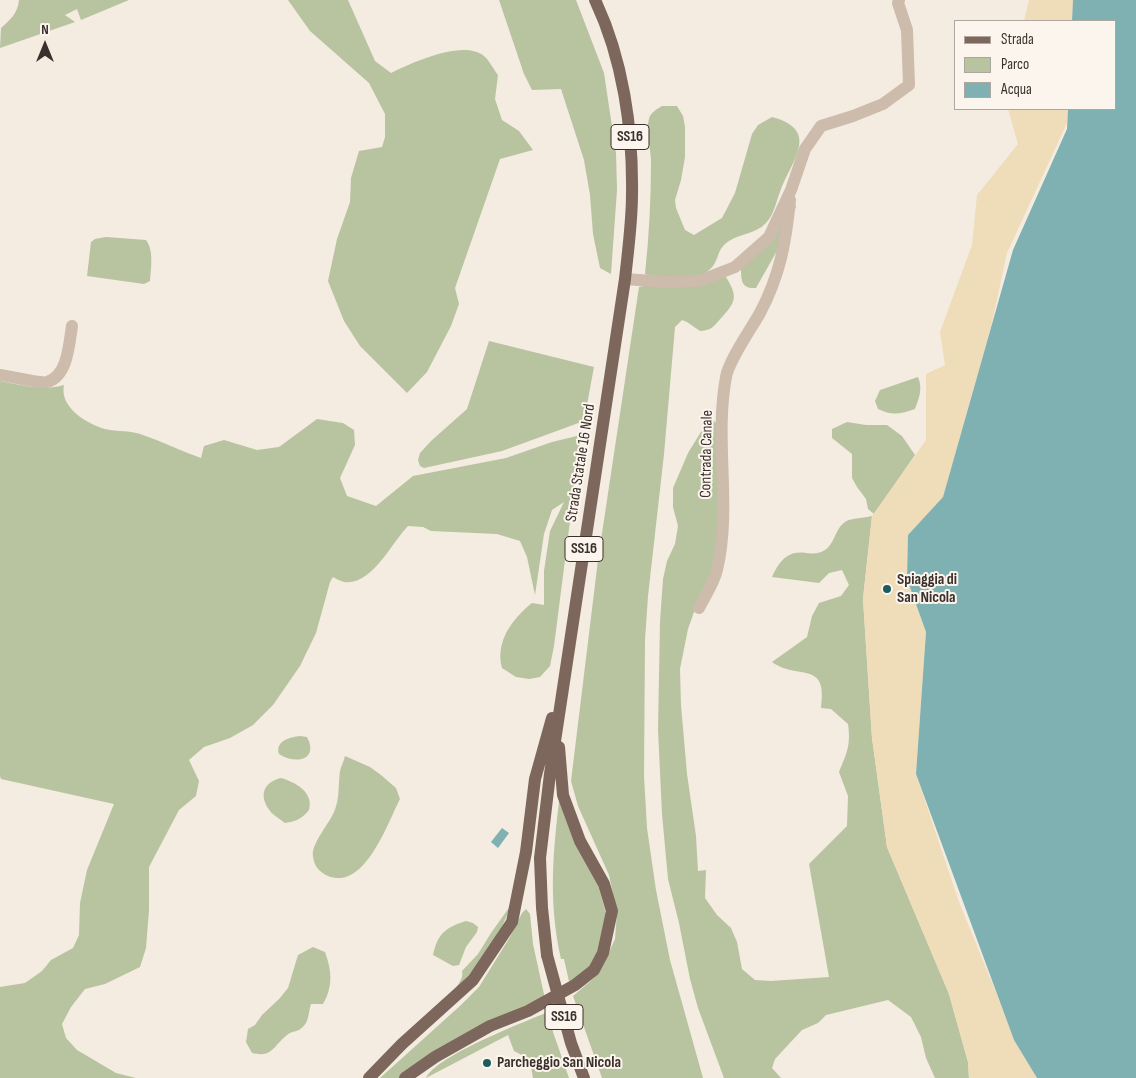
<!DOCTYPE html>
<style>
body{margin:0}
#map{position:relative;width:1136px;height:1078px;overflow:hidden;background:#f4ebe1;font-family:"Sofia Sans Condensed",sans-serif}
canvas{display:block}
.legend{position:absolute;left:954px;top:20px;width:162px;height:90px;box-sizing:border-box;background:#fbf5ee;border:1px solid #aea6a0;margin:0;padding:6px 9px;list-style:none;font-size:15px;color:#3b302b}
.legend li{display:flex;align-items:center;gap:10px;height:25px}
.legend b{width:25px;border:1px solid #aea6a0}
.north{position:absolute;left:20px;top:20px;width:50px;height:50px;-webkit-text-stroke:4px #fbf5ee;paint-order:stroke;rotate:0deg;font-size:14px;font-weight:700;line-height:20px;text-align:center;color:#3b302b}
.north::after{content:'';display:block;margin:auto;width:18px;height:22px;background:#3b302b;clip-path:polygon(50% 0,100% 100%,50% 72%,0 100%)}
</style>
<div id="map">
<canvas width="1136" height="1078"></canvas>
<ul class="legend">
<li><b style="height:6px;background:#7d675c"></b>Strada</li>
<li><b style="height:14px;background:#b8c4a0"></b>Parco</li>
<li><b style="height:14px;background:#7fb0b2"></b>Acqua</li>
</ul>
<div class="north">N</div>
</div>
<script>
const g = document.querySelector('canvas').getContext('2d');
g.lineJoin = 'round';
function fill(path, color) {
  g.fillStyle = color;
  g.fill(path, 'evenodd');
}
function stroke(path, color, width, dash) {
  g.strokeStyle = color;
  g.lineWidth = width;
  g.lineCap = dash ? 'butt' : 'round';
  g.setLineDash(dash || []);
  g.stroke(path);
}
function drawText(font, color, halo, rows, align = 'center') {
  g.font = font + ' "Sofia Sans Condensed",sans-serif';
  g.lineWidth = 4;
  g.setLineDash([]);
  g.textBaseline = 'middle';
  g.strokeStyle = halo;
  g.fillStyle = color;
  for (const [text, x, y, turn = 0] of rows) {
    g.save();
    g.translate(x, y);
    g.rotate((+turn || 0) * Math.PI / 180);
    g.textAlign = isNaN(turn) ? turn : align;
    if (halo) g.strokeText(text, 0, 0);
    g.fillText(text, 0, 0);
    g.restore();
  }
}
fill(new Path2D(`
 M 19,0 L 129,0 L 81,20 L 77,9 L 65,15 L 75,22 L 0,48 L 1,28 C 10,20 18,13 19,0 Z
 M 288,0 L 348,0 L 375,61 L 391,73 C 412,63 463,39 484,56 C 489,60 494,70 498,75 L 495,99 L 502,120 L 519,131 L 533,150 L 500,159 L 455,288 L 459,304 L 451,326 L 427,372 L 407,393 L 360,346 L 344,321 L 328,281 L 337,239 L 350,202 L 351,178 L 359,151 L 382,147 L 385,137 L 385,114 L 369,83 L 310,31 Z
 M 499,0 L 576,0 L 604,73 L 616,153 L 617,190 L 611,274 L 600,268 L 593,234 L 590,195 L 584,160 L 561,89 L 532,90 L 524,74 Z
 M 662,106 L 677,106 L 683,116 L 685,127 L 685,157 L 681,180 L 675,200 L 676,208 L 685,230 L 694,235 L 722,218 L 735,193 L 752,134 L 758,125 L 772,117 C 820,130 793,159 781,189 C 776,201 775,213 766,223 C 754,235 741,233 729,241 C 717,249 720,256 713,266 C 711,269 704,274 701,276 C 697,277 661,279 656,278 C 652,277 648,275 645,274 C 649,237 651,199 651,162 C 651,148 645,132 649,119 C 650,113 657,109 662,106 Z
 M 794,203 L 796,207 L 778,249 L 756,288 C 741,289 741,280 741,267 Z
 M 106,237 L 146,240 C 154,250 151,269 150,281 L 144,284 L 87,276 L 91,242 L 95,239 Z
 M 726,277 C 737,295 737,301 723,316 C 714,325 714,330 700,331 L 687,322 L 682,320 L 675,327 L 664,454 L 648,596 L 645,640 L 644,776 L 647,828 L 656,890 L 670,960 L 703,1078 L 602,1078 L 573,996 L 594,978 L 604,963 L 615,939 L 617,912 L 609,875 L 578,806 L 571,781 L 598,560 L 639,287 L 654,284 Z
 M 489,341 L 594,367 L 584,421 L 502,451 L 424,468 L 420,466 L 418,460 L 420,453 L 431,441 L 467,409 Z
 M 918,377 C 923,389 919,398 915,409 C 901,414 892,416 878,409 L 875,401 L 880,390 Z
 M 0,381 C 21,385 43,391 64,385 C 59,407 87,424 105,429 C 118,432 131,430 143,435 C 163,442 181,451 201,458 L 204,446 L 224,440 L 257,450 L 279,447 L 317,419 L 343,423 L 354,430 L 355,445 L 340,478 L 347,496 L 376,506 L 413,476 L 506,458 L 552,442 L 581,435 L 554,646 L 550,666 L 540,677 L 529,679 L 516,677 L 502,668 C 495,642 512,619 532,603 L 544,605 L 544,571 L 550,531 L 564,502 L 552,510 L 544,534 L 535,595 L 527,557 L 520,541 L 497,534 L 431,531 L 423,527 L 408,526 C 392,542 372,586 344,582 C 341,581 336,579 333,577 L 330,582 L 316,633 L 300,666 L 273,705 L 253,725 L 230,738 L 204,747 L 189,760 L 199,781 L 196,796 L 179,810 L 149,867 L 149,910 L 146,948 L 140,967 L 105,984 L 85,989 L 71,1007 L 62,1024 L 66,1038 L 77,1050 L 116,1073 L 136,1078 L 0,1078 L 0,987 L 25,983 L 42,971 L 51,960 L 73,948 L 79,935 L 80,903 L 87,870 L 114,804 L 1,779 L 0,776 Z
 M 712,419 L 718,425 L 721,477 L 716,571 L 699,598 L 688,629 L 680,669 L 681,705 L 687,774 L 696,836 L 698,871 L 706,870 L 705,898 L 717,915 L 731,928 L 737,942 L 742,969 L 755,980 L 771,981 L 829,977 L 809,864 L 847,826 L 848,796 L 839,772 C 847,753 851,745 848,724 L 831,709 L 821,708 C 828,659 798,681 772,662 L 807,637 L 812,616 L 819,603 L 841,596 L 849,585 L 842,570 L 829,573 L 819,583 L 772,577 C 779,562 787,550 806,553 C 814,554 818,554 825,550 C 836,543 835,525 849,520 C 856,518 864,518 872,516 L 863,599 L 872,738 L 887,847 L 949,994 L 968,1062 L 969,1078 L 935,1078 L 926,1058 L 921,1037 L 911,1017 L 888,1000 L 826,1015 L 818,1023 L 802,1030 L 775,1059 L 772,1068 L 781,1078 L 724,1078 L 698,1008 L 690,979 L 679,923 L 668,879 L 662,814 L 658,730 L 660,622 L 663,579 L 667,561 L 675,544 L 678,526 L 673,507 L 673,488 L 688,453 L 704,427 Z
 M 847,422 L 866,425 L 887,425 L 902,436 L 915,455 L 874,514 L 868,509 L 866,499 L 857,487 L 852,478 L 852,454 L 832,438 L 832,429 Z
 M 300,736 L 307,737 C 319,760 296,765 279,754 C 275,741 290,737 300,736 Z
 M 345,756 L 370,767 L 381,775 L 396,788 L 400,799 C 388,822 365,891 328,876 C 319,872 314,866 313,856 C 311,844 329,824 334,812 C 340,799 338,785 340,771 C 341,766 344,761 345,756 Z
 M 281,778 C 295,782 314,792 309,810 C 302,819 296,821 285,823 C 280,819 273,815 270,811 C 258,795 264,782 281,778 Z
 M 560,793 L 596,877 L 606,914 L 597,960 L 570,986 L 564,959 L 561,959 C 548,901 553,851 560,793 Z
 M 511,905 L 502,927 L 474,972 L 438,1006 C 446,997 465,983 462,971 L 478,954 L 491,933 Z
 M 526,909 L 530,914 L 533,944 L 545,999 L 400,1078 L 380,1078 L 461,1005 L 479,987 L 510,937 L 522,913 Z
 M 466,921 L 473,923 L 478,927 L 477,932 L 466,947 L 459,965 L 453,966 L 433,955 C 438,933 445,928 466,921 Z
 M 313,947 L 325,952 C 332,971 333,987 323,1004 L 311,1004 C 309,1010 309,1017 306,1023 C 298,1034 295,1029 287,1035 C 273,1046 273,1058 252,1053 L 246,1042 L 248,1029 L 255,1025 L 262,1015 L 280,998 L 288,988 L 298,955 Z
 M 548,1012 L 553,1032 L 569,1078 L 533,1078 C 531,1062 528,1058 514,1051 L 508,1035 L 426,1078 C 436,1056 524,1022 548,1012 Z`), '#b8c4a0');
fill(new Path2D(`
 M 1029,0 L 1073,0 L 1072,21 L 1024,21 Z
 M 1008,109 L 1068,109 L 1067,123 L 1007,253 L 991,327 L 943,497 L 908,535 L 907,579 L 926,632 L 916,774 L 959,902 L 997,995 L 1014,1040 L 1037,1078 L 969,1078 L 968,1062 L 949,994 L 887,847 L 872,738 L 863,599 L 872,516 L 926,440 L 926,374 L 945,365 L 940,332 L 972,245 L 977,195 L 1018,144 Z`), '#efdcb8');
fill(new Path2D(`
 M 1073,0 L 1136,0 L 1136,1078 L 1037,1078 L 1014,1040 L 916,774 L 926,632 L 907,579 L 908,535 L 943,497 L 1013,250 L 1067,129 L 1068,109 L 1115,109 L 1115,21 L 1072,21 Z
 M 502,828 L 509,833 L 498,848 L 491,842 Z`), '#7fb0b2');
stroke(new Path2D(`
 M 625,279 L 666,282 L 699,281 L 735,267 L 769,237 L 791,190 L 805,149 L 821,126 L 853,116 L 883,104 L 909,85 L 907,30 L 898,3 L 899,0
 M 0,375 C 9,376 41,384 47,382 C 68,376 69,344 72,326
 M 699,608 C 705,596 714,583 717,570 C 732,506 714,441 726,377 C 729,360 751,329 760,313 C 780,275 786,242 790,200`), '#cdbbac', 12);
stroke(new Path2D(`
 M 547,955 L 542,908 L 540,858 L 550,774 L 625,279 C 628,251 632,222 632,194 C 633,129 623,59 595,0
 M 369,1078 L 402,1044 L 473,980 L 512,922 L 526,852 L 535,779 L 552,718
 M 405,1078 L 435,1057 L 490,1026 L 528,1011 L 575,985 L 594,970 L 603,953 L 612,911 L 604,884 L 580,841 L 563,795 L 559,747`), '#7d675c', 12);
stroke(new Path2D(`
 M 547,955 L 571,1043 L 584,1078`), '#7d675c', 12);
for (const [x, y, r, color] of [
 [887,589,5,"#1f5a5e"],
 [487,1063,5,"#1f5a5e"]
]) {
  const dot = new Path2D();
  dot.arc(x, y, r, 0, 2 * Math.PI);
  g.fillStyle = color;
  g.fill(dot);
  stroke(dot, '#fbf5ee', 2);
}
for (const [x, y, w] of [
 [630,137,38],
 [584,549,38],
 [564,1017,38]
]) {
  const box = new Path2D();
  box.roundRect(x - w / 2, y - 12.5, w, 25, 4);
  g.fillStyle = '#fbf5ee';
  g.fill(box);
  stroke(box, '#3b302b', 1);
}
drawText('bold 15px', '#3b302b', null, [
 ["SS16",630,137],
 ["SS16",584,549],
 ["SS16",564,1017]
]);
drawText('16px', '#3b302b', '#fbf5ee', [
 ["Contrada Canale",707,454,-89],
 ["Strada Statale 16 Nord",581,463,-81]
]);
drawText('bold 16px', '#3b302b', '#fbf5ee', [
 ["Spiaggia di",897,580],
 ["San Nicola",897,598],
 ["Parcheggio San Nicola",497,1063]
], 'left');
</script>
